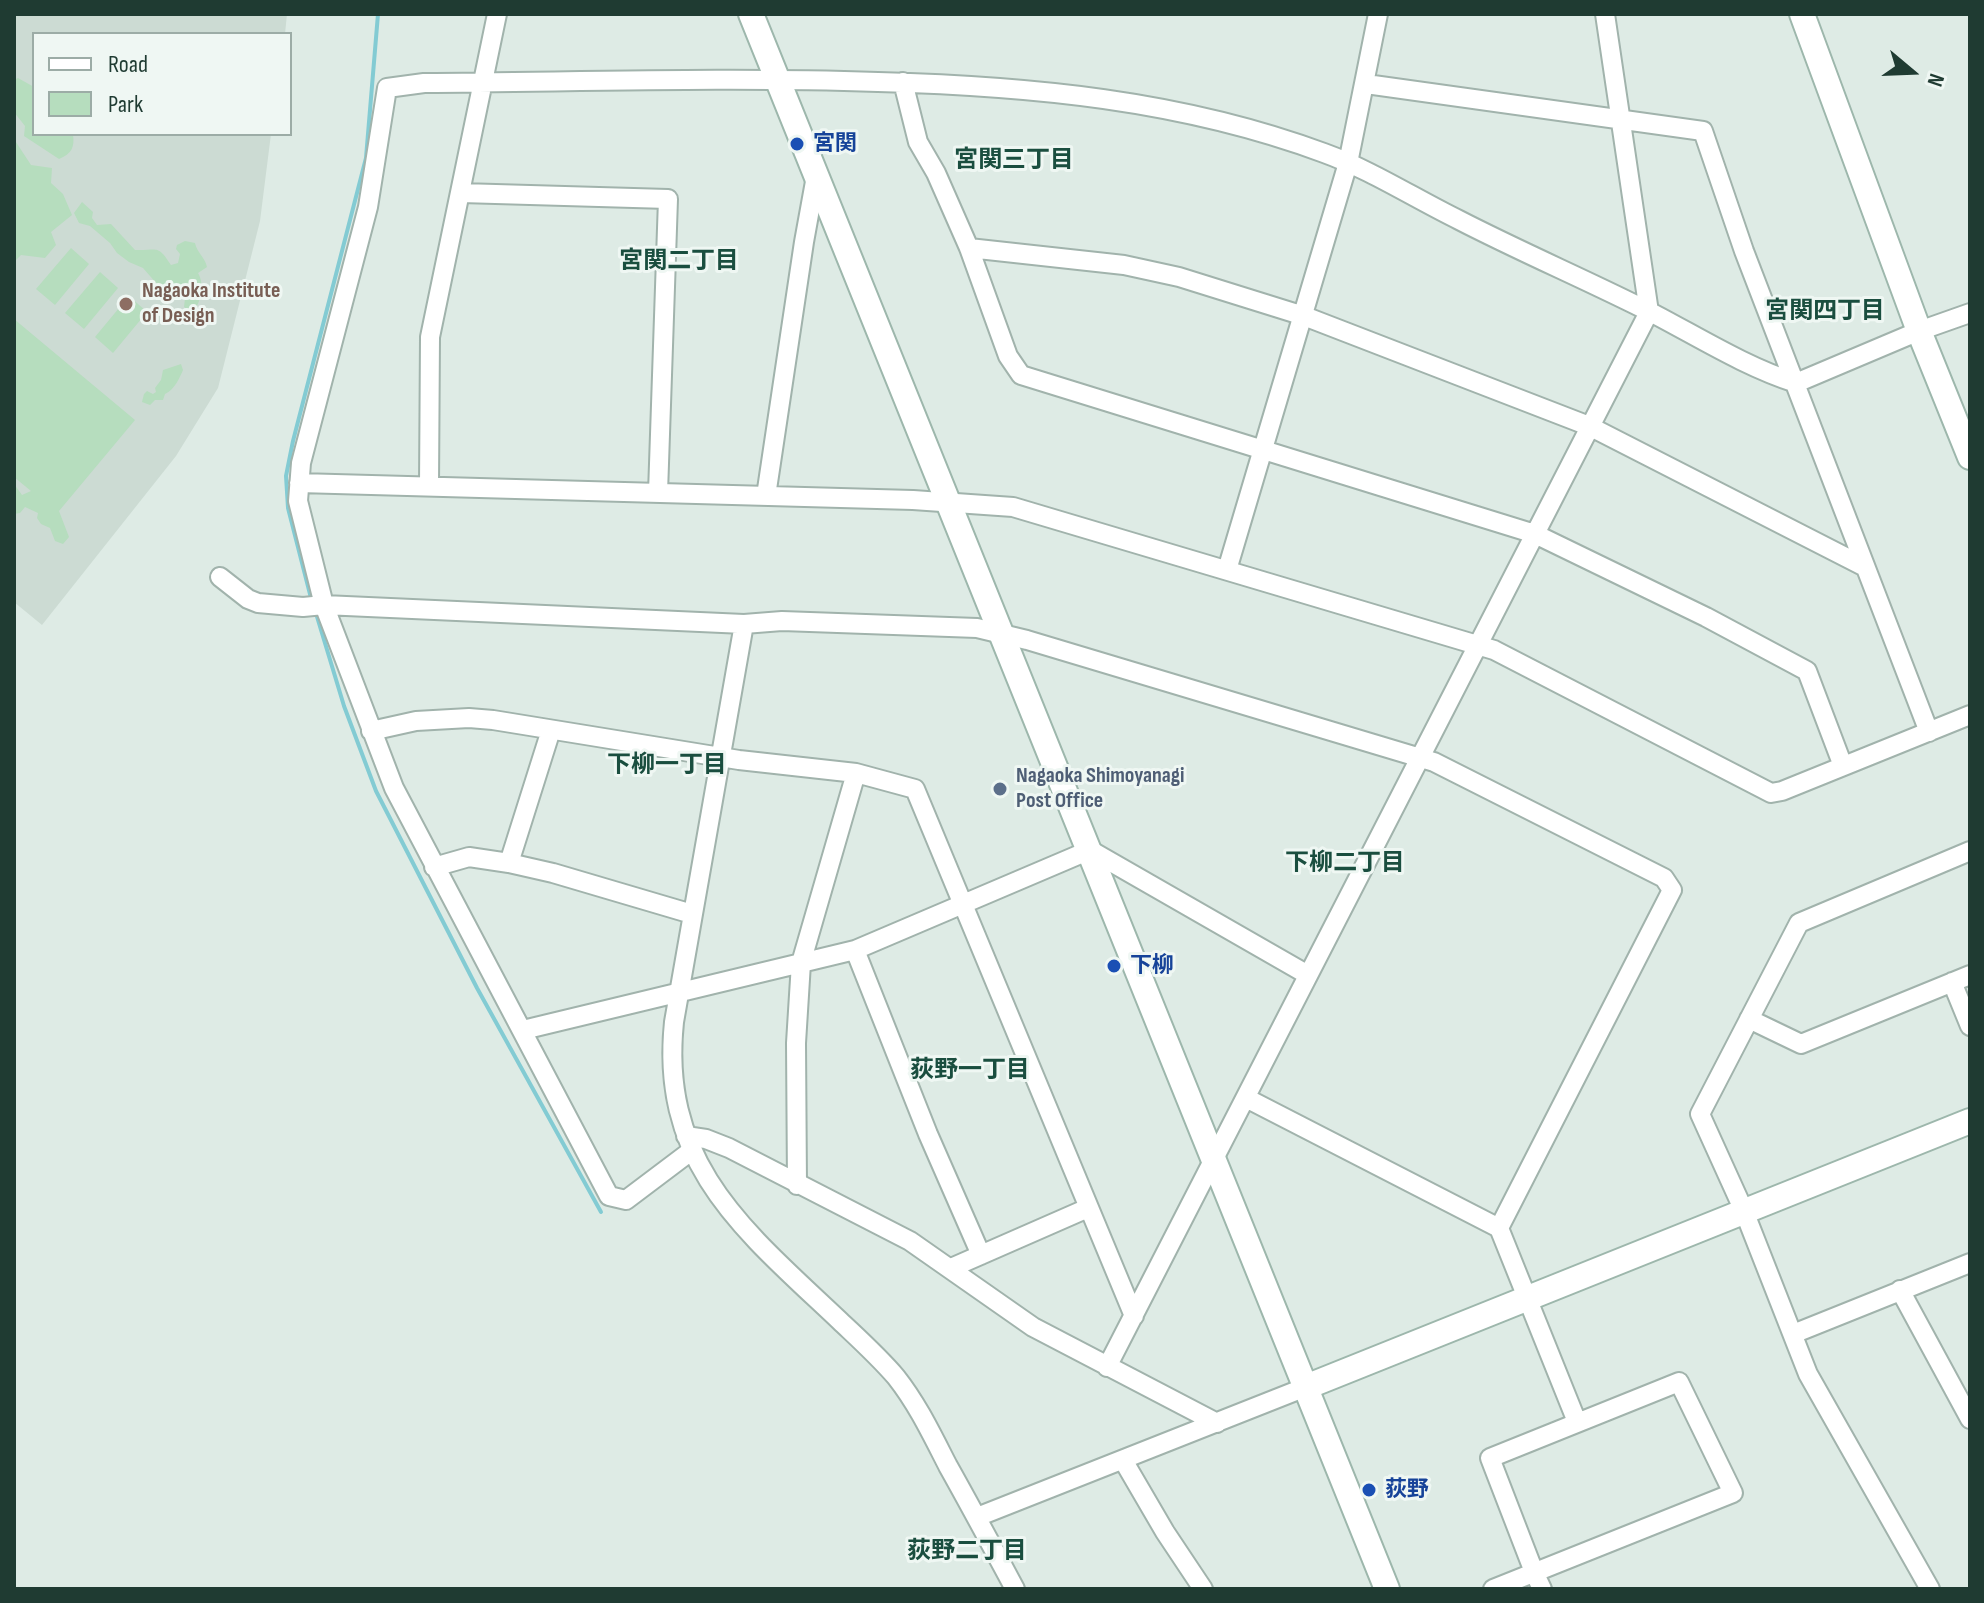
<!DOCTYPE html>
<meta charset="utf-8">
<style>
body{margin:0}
#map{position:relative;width:1984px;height:1603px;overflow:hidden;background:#deebe5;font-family:"Sofia Sans Condensed",sans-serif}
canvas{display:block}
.frame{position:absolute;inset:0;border:16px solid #1f3b32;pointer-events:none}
.legend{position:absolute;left:32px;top:32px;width:260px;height:104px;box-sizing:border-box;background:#eff7f3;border:2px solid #9caca6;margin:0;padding:10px 14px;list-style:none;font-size:24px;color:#1f3b32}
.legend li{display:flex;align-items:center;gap:16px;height:40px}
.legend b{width:40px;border:2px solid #9caca6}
.north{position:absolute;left:1872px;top:32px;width:80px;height:80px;-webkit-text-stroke:6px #eff7f3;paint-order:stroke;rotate:109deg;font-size:22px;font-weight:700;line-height:32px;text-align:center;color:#1f3b32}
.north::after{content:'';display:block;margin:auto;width:28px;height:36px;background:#1f3b32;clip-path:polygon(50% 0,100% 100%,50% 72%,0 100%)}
</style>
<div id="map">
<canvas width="1984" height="1603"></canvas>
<div class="frame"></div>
<ul class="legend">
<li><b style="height:10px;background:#fff"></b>Road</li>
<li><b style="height:22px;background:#b6ddbe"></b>Park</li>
</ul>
<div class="north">N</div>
</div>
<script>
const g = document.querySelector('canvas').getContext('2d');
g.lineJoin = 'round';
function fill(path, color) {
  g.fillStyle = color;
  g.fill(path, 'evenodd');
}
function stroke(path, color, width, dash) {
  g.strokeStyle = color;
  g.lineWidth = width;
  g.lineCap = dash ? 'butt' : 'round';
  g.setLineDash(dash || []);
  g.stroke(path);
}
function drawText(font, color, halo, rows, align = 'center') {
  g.font = font + ' "Sofia Sans Condensed","Noto Sans JP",sans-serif';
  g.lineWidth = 6;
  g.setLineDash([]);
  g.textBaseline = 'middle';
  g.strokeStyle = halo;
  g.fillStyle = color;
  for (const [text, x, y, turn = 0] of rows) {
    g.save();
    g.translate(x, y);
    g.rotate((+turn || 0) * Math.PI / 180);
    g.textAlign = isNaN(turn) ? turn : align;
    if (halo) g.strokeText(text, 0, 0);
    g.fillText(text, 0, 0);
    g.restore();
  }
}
fill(new Path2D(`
 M 14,14 L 287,14 L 285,34 L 34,34 L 34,134 L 271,134 L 260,221 L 218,388 L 176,456 L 42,625 L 14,602 Z`), '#ccdbd3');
fill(new Path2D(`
 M 18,78 L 34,87 L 34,134 L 73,134 C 75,148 71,154 59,159 L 24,136 L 25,126 L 14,112 L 14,80 Z
 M 14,139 L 31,165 L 52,168 L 51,183 L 63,194 L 72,215 L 51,232 L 56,245 L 45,258 L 21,255 L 14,262 Z
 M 82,202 L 93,212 L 92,218 L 97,225 L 111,224 L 135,250 C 157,251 157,243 171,265 L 178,263 L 180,254 L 176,249 L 177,245 L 185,241 L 195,243 C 197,253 205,257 207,267 L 198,273 C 205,284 201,304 192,313 L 184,307 L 185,298 L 181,291 L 172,288 L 169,291 L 157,284 L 143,268 L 129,262 L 117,253 L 110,243 L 90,226 L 79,223 L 74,213 Z
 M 71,248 L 89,264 L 55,305 L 36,289 Z
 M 100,272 L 118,288 L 84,329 L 65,313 Z
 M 129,296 L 147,312 L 113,353 L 95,337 Z
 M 14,319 L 135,420 L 59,511 L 69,537 L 63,544 L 55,541 L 50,528 L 41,524 L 37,518 L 38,513 L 25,507 L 20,513 L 14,514 L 14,484 L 22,495 L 31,491 L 14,477 Z
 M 181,364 L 183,370 C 179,379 175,389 165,394 L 163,400 L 155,400 L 150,405 L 142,402 L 144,394 L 147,391 L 153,394 L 156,392 L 155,388 L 161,380 L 163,370 Z`), '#b6ddbe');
stroke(new Path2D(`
 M 312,602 L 288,508 L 286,476 L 293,441 L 366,158 L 378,14
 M 315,610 L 344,706 L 376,791 L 477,988 L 601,1212`), '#83cbd3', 4);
const street = new Path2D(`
 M 903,82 L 918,142 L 936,173 L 969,248 L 1008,356 L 1021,375 L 1535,534 L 1706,617 L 1807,671 L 1843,766
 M 1366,84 L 1703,131 L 1744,251 L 1929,732
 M 461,193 L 668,199 L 658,493
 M 969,248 L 1124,265 L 1179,277 L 1304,316 L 1589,426 L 1865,567
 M 299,483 L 913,500 L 1013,507 L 1494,650 L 1771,793 L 1782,791 L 1970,715
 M 429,485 L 430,337 L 497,14
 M 766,496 L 804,242 L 816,176
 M 1227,570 L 1348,163 L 1378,14
 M 220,577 L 248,599 L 258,603 L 303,607 L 324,605 L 744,624 L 782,621 L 977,628 L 1027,640 L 1434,762 L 1664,878 L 1672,890 L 1499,1228
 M 744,624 L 674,1022 C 659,1165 746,1232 840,1321 C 859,1339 879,1357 896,1377 C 918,1405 932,1435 948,1466 C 971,1507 993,1548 1015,1589
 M 371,731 L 416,721 L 469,718 L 493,720 L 739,760 L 856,773 L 915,789 L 1134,1316
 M 509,863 L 551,730
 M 434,867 L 469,857 L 509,863 L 553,873 L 692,914
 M 855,950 L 928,1134 L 981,1255
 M 1952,982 L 1970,1026
 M 1749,1019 L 1801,1044 L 1970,975
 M 523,1030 L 855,950 L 1090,850 L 1308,975
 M 1246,1098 L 1499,1228 L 1577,1422
 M 686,1136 L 706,1139 L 729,1148 L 910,1241 L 1033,1327 L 1217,1423
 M 691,1151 L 626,1200 L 609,1196 L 394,788 L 324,605 L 298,501 L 301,463 L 368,207 L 387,88 L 424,83 C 576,82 727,77 878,82 C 1029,86 1181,100 1324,153 C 1371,170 1414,198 1459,220 C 1523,253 1589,281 1654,314 C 1700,338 1746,367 1796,383 L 1919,331 L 1970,313
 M 797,1185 L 796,1043 L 801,963 L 856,773
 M 951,1268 L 1088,1208
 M 1900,1290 L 1970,1419
 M 1793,1334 L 1970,1263
 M 1107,1367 L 1649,312 L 1605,14
 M 1123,1460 L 1165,1532 L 1203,1589
 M 977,1517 L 1306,1387
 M 1493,1589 L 1733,1493 L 1679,1382 L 1490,1458 L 1534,1572 L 1542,1589
 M 1930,1589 L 1808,1374 L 1744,1211 L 1700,1114 L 1799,923 L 1970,851`);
const secondary = new Path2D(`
 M 751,14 L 1387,1589
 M 1802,14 L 1919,331 L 1970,457
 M 1306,1387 L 1970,1121`);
stroke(street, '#a1b3ac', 22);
stroke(secondary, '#9db7ac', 28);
stroke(street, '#fff', 18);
stroke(secondary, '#fff', 24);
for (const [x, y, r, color] of [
 [797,144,8,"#1a4fb4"],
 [126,304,8,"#8d6e63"],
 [1000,789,8,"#5c6f8a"],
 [1114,966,8,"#1a4fb4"],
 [1369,1490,8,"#1a4fb4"]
]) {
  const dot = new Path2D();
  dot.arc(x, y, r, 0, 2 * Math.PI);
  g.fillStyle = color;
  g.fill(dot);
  stroke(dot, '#eff7f3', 3);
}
drawText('bold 22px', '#164399', '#eff7f3', [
 ["宮関",813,144],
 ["下柳",1130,966],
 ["荻野",1385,1490]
], 'left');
drawText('bold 22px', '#785e54', '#eff7f3', [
 ["Nagaoka Institute",142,291],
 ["of Design",142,316]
], 'left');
drawText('bold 22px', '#4e5e75', '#eff7f3', [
 ["Nagaoka Shimoyanagi",1016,776],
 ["Post Office",1016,801]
], 'left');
drawText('bold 24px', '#1a4e3f', '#eff7f3', [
 ["宮関三丁目",1014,161],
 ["宮関二丁目",679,262],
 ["宮関四丁目",1825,312],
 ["下柳一丁目",667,766],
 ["下柳二丁目",1345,864],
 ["荻野一丁目",970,1071],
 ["荻野二丁目",967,1552]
]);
</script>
